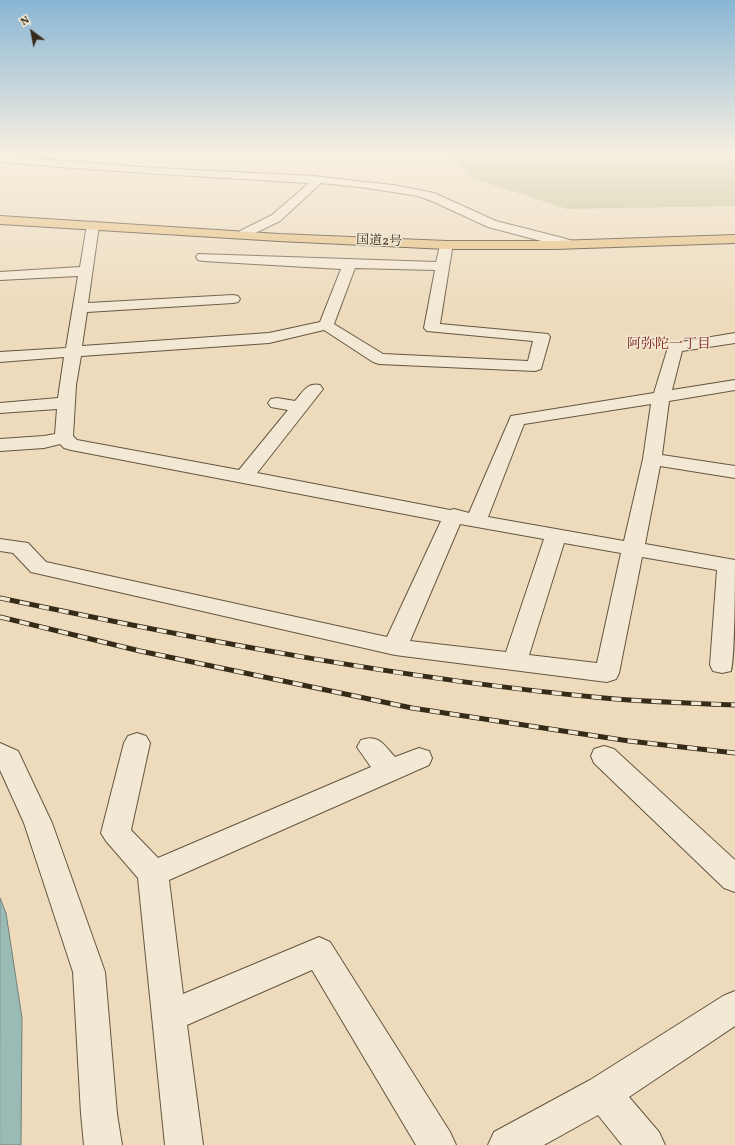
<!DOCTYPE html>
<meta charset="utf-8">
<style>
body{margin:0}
#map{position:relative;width:735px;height:1145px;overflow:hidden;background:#eddbbc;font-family:Vollkorn,serif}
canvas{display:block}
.north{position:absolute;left:12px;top:12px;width:40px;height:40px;-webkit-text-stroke:3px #f3e8d3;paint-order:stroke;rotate:328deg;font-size:11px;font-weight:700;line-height:16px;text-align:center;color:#362a19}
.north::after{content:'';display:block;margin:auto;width:14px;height:18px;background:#362a19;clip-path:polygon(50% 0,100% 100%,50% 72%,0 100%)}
</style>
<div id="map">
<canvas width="735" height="1145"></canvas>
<div class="north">N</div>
</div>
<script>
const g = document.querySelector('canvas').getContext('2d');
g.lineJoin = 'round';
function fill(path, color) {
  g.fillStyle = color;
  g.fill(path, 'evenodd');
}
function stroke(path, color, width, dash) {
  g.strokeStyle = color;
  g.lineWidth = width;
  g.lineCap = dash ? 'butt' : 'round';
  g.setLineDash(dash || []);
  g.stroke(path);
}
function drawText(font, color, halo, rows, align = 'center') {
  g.font = font + ' Vollkorn,"Noto Serif JP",serif';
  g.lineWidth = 3;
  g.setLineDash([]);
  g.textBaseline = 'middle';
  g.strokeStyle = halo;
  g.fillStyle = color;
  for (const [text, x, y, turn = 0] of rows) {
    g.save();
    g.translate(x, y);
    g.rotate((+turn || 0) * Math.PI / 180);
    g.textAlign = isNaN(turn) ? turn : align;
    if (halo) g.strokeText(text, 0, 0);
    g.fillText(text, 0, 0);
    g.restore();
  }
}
fill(new Path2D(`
 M 446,152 L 735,152 L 735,206 L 567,209 L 474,179 Z`), '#bdbe8d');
const water = new Path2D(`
 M 0,898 L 6,913 L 22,1018 L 21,1145 L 0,1145 Z`);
fill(water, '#9abab6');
stroke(water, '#728077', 1);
const minor = new Path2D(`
 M 0,156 L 154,168 L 313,176 L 393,185 L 434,193 L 496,221 L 563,238 L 573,241 L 575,244 L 573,247 L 568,248 L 488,227 L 434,202 L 418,196 L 367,188 L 321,183 L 280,221 L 245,238 L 239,234 L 240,231 L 272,215 L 309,183 C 206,177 103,171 0,162 Z
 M 93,221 L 99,225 L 88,303 L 233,295 L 238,296 L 240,299 L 238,302 L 233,303 L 87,312 L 82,346 L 269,333 L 320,322 L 341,269 L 203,261 L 198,260 L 196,257 L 198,254 L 436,262 L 440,246 L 450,246 L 452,249 L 440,324 L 548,334 L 550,337 L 541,369 L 535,371 L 379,364 L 373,362 L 324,330 L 269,343 L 81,356 L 76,385 L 73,436 L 77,440 L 239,470 L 288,410 L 271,407 L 268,403 L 271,399 L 277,398 L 295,401 C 303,392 307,382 320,385 L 323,389 L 257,473 L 450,510 L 454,509 L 469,513 L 511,416 L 654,393 L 669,344 L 735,333 L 735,343 L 682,351 L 672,390 L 735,380 L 735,390 L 669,401 L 662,455 L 735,466 L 735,478 L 660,466 L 645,544 L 735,560 C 735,581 735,657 731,671 L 722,673 L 713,671 L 710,665 L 717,570 L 642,557 L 619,673 L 616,679 L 607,682 L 395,655 L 31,572 L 13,553 L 0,551 L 0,539 L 28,543 L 46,562 L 387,637 L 441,521 L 71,450 L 64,448 L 60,444 L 44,448 L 0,451 L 0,439 L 44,436 L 55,434 L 57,409 L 0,413 L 0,403 L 58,398 L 64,357 L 0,362 L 0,352 L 66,348 L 78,276 L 0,280 L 0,272 L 80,267 L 87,225 ZM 355,268 L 435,270 L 424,328 L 427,331 L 533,341 L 528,361 L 383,354 L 334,324 ZM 651,404 L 643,459 L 624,541 L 488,517 L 524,424 ZM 460,524 L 544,539 L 506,652 L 410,641 ZM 564,543 L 621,553 L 597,663 L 529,655 Z
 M 137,733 L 146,736 L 150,743 L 131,830 L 158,858 L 371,767 L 357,747 L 361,740 C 379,734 383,744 395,757 L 419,748 L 429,751 L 432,758 L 429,765 L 169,880 L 183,994 L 319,937 L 330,942 L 450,1132 L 456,1145 L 416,1145 L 312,970 L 187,1025 L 203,1145 L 165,1145 L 138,878 L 106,841 L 101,833 L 124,743 L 128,736 Z
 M 0,743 L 18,751 L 52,823 L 105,972 L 117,1114 L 122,1145 L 84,1145 L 81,1114 L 73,972 L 24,823 L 0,770 Z
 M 604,746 L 614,749 L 735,860 L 735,892 L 724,888 L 594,763 L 591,756 L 594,749 Z
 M 735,991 L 735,1026 L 629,1097 L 659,1132 L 665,1145 L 622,1145 L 598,1115 L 544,1145 L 488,1145 L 494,1132 L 590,1080 L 723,996 Z`);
const highway = new Path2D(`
 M 0,216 L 279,234 L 447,241 L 555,241 L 735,235 L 735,243 L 555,249 L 447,249 L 279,241 L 0,224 Z`);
stroke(minor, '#645642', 2);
stroke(highway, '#362a19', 2);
fill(minor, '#f3e8d3');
fill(highway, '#e6be7e');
const rail = new Path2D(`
 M 0,598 C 200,640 401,679 604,698 C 648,702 691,703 735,705
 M 0,617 L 140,651 L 412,708 L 629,741 L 735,753`);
stroke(rail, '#362a19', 5);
stroke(rail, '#f3e8d3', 3.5, [10]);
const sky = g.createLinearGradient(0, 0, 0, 313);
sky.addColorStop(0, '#89b6d4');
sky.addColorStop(0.49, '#f7efe1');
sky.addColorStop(1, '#f7efe100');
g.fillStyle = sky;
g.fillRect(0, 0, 735, 313);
drawText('13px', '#362a19', '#f3e8d3', [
 ["国道2号",379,242,2]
]);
drawText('14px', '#7a1f14', '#f3e8d3', [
 ["阿弥陀一丁目",669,345]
]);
</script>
